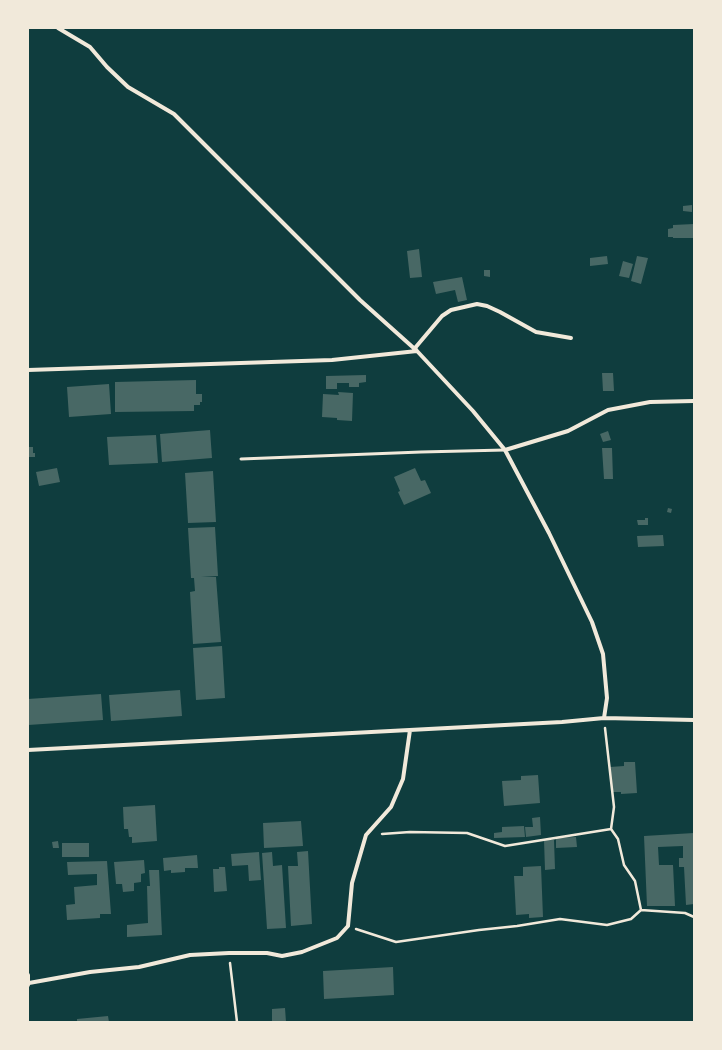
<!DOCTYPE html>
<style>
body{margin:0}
#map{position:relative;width:722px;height:1050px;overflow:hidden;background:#0f3d3e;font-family:Poppins,sans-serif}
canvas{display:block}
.frame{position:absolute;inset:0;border:29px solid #f1e9da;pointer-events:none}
</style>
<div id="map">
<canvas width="722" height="1050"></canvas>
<div class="frame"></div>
</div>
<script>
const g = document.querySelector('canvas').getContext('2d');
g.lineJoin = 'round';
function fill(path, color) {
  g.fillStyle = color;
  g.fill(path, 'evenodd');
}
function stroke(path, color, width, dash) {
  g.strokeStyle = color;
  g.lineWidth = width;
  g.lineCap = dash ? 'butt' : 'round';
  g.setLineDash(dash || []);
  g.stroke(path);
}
fill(new Path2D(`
 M 692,205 L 692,212 L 683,211 L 683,206 Z
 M 694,224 L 694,238 L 673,238 L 673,237 L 668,237 L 668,229 L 673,228 L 673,225 Z
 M 419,249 L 422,277 L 410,278 L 407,251 Z
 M 607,256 L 608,264 L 590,266 L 590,258 Z
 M 637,256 L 648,258 L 641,284 L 631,281 Z
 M 623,261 L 633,264 L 629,278 L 619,276 Z
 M 484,270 L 490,270 L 490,277 L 484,276 Z
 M 462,277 L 467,300 L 458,302 L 455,290 L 436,294 L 433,282 Z
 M 602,373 L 613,373 L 614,391 L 603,391 Z
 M 366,375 L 366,382 L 359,383 L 359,387 L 349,387 L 349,383 L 337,383 L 337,389 L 326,389 L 326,376 Z
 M 196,380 L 196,394 L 202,394 L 202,402 L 200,402 L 200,405 L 194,405 L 194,411 L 115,412 L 115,382 Z
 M 109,384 L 111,414 L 69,417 L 67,387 Z
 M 338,392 L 353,393 L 352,421 L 337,420 L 337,418 L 322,417 L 323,394 L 339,395 Z
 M 210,430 L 212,458 L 162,462 L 160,434 Z
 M 608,431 L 611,440 L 603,442 L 600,434 Z
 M 156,435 L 158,463 L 109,465 L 107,437 Z
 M 28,447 L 33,447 L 33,453 L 35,453 L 35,457 L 28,457 Z
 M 602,448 L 612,448 L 613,479 L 604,479 Z
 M 57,468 L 60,482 L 39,486 L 36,472 Z
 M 415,468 L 421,481 L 425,480 L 431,493 L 404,505 L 398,492 L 400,491 L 394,477 Z
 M 213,471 L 216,522 L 188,523 L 185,473 Z
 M 668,508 L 672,509 L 671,513 L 667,512 Z
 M 645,518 L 648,518 L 648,525 L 638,525 L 637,520 L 645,520 Z
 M 215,527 L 218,576 L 201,577 L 216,577 L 221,642 L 193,644 L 190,592 L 195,591 L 194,578 L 191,578 L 188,528 Z
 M 663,535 L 664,546 L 638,547 L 637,536 Z
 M 222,646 L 225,698 L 196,700 L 193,648 Z
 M 180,690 L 182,716 L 111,721 L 109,695 Z
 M 101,694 L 103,720 L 28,725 L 28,699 Z
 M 624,762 L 635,762 L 637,793 L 621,794 L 621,792 L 612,792 L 610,767 L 624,766 Z
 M 538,775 L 540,803 L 504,806 L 502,781 L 521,780 L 521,776 Z
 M 155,805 L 157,841 L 132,843 L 132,837 L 129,837 L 128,829 L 124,829 L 123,807 Z
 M 540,817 L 541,835 L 526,837 L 525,827 L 533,827 L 532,818 Z
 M 301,821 L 303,846 L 264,848 L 263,823 Z
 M 524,826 L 525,837 L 494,838 L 494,833 L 502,832 L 502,827 Z
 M 694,833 L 694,904 L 686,905 L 684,867 L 679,867 L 679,858 L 683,858 L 683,846 L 658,847 L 659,865 L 673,865 L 675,906 L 647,906 L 644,836 Z
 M 576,837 L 577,847 L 556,848 L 556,838 Z
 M 544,840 L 554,840 L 555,869 L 545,870 Z
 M 58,841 L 59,848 L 53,848 L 52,842 Z
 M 62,843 L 89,843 L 89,857 L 62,857 Z
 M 308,851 L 312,924 L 291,926 L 288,866 L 298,866 L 297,852 Z
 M 259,852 L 261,880 L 249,881 L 248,865 L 232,866 L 231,854 Z
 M 272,852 L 273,866 L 282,865 L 286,928 L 267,929 L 262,853 Z
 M 197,855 L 198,868 L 185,868 L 185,872 L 171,873 L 171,870 L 164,871 L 163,858 Z
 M 144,860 L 145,873 L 141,874 L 141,882 L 134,883 L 134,891 L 123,892 L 122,884 L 116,884 L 114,862 Z
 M 107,861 L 111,914 L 100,914 L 100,918 L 67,920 L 66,905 L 75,904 L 74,887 L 97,885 L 97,874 L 68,875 L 67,862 Z
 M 541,866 L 543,917 L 529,918 L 529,914 L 516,915 L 514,876 L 523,876 L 523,867 Z
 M 219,867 L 225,867 L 227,891 L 214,892 L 213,869 L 219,869 Z
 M 149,870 L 159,870 L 162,935 L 127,937 L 127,925 L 148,923 L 147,886 L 150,886 Z
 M 393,967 L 394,995 L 324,999 L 323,971 Z
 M 285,1008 L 286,1022 L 272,1022 L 272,1009 Z
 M 108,1016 L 109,1022 L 77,1022 L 77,1019 Z`), '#486865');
stroke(new Path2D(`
 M 605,728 L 614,807 L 611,829 L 618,839 L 624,865 L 635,881 L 641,910 L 685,913 L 694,917
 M 382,834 L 410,832 L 467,833 L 505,846 L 611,829
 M 356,929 L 396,942 L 479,930 L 517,926 L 560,919 L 607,925 L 631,919 L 641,910
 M 230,963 L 237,1022`), '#f1e9da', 2.5);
stroke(new Path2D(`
 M 241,459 L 421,452 L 505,450`), '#f1e9da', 3);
stroke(new Path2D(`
 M 58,28 L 90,47 L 107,67 L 128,87 L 174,114 L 360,300 L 417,351 L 473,411 L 505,450 L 549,533 L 592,622 L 603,654 L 607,698 L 604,718
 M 28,370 L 332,360 L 417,351 L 415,348 L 442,316 L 451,310 L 477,304 L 487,306 L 500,312 L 536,332 L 571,338
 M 505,450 L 568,431 L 608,410 L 650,402 L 694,401
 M 28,750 L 562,722 L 604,718 L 694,720
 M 28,975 L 28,985
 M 29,983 L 90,972 L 139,967 L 190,955 L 229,953 L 267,953 L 282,956 L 302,952 L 337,938 L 348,926 L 352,883 L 366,835 L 391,807 L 403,779 L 410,730`), '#f1e9da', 4);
</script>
